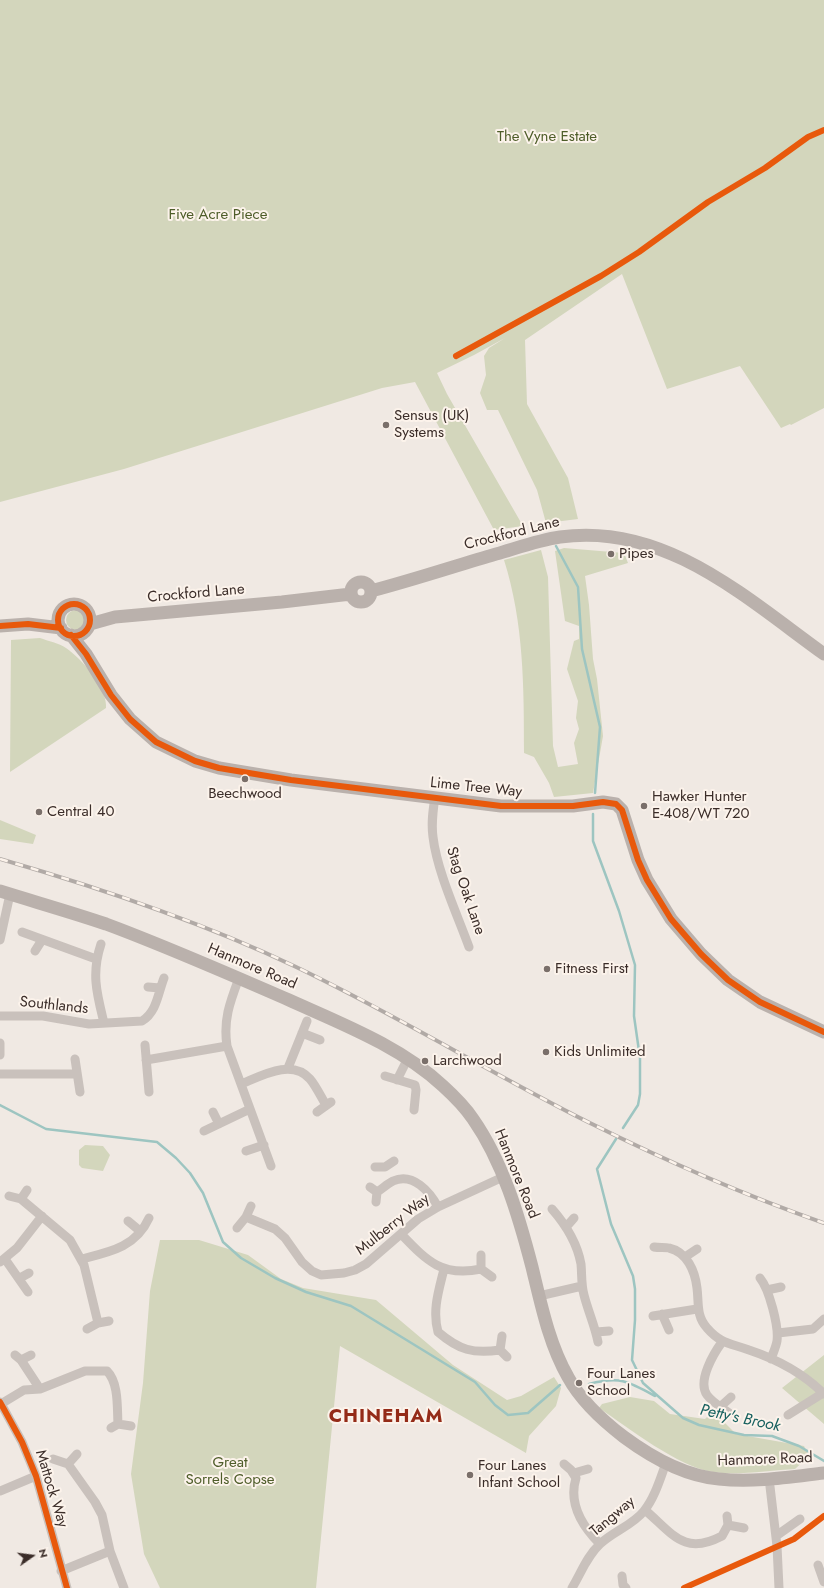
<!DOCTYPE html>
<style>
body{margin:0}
#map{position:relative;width:824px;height:1588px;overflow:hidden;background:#f0e9e3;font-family:Jost,sans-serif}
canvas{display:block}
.north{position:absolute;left:12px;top:1536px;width:40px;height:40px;-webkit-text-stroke:3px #fcf3eb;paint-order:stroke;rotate:76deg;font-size:11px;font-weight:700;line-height:16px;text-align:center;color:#3b2d29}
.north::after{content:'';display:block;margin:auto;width:14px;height:18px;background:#3b2d29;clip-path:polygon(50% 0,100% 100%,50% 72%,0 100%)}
</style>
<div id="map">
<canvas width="824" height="1588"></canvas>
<div class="north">N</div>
</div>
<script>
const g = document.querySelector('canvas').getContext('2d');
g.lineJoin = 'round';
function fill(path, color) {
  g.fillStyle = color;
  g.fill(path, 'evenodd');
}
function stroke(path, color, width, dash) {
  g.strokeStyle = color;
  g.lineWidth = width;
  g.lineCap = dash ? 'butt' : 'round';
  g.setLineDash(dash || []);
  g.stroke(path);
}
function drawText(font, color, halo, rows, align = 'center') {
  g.font = font + ' Jost,sans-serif';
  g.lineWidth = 4;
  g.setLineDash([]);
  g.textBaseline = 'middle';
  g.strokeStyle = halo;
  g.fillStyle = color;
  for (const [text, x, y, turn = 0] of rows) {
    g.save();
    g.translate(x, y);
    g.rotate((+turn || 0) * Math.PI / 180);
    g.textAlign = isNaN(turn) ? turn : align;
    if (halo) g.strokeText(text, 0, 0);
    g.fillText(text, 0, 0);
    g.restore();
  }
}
fill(new Path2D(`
 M 0,0 L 824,0 L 824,408 L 791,425 L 790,424 L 781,428 L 740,366 L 667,389 L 622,274 L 525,340 L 527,404 L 568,478 L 578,519 L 546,523 L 537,490 L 498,410 L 487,410 L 480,393 L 486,375 L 484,356 L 489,348 L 505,338 L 474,355 L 437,373 L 447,394 L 523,526 L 494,530 L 415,382 L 382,388 L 124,469 L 0,502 Z
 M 564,548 L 624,553 L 628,563 L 585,576 L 589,605 L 593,659 L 597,679 L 603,736 L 593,793 L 554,797 L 549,783 L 534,757 L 524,753 C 524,688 524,623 504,560 L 541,550 L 548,577 L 553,746 L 558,767 L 578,764 L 574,743 L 579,729 L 576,718 L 578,701 L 567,669 L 574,641 L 579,639 L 579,626 L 565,621 L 555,551 Z
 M66 620a10 10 0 1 1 20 0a10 10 0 1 1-20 0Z
 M 40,638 C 48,641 59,643 66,648 C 82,659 108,689 106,708 L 10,772 L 11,640 Z
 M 0,820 L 36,835 L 33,844 L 0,839 Z
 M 85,1145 L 103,1146 L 110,1155 L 103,1171 L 82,1168 L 79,1165 L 79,1150 Z
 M 160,1240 L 199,1240 L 248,1255 L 281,1279 L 303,1288 L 376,1300 L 453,1365 L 507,1400 L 521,1396 L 554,1377 L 561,1388 L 556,1406 L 529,1436 L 526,1453 L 340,1346 L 316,1588 L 160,1588 L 144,1554 L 131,1474 L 143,1383 L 150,1291 Z
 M 824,1355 L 824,1424 L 782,1388 Z
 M 630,1397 L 654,1401 L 670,1414 L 705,1419 L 713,1411 L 736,1434 L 804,1446 L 809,1456 L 795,1469 C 771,1470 736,1476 713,1472 C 678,1467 629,1428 599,1408 L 602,1404 Z`), '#d3d6bc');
stroke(new Path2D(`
 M 556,546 L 578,587 L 582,649 L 600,727 L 595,793
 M 593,814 L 593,841 L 619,911 L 635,965 L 634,1016 L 640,1058 L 640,1094 L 638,1105 L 623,1128
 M 0,1105 L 46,1129 L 157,1142 L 176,1158 L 190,1173 L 203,1193 L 223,1242 L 241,1258 L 275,1278 L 306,1292 L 351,1306 L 475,1382 L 495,1405 L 508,1415 L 528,1413 L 560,1385
 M 616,1139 L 597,1169 L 611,1224 L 633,1276 L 635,1289 L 635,1320 L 632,1360 L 643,1383 L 683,1418 L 699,1425 L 744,1435 L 772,1436 L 799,1446 L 824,1461
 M 589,1384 C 620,1376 628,1381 655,1396`), '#9dc5c1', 2.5);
stroke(new Path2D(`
 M 435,797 C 433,810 431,823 433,837 C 437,871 457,914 469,947
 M 22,932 L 96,959
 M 0,940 L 10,894
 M 101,944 C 91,974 97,994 104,1023
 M 35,951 L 42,940
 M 239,978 C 230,1002 223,1020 227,1046 L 271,1166
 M 148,987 L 160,988
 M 0,1016 L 43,1016 L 89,1024 L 142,1021 C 157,1012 158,993 164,978
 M 302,1033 L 320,1040
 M 0,1043 L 0,1055
 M 145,1045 L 149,1092
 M 75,1059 L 80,1092
 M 146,1060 L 227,1046
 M 288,1068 L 307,1021
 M 0,1074 L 77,1074
 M 385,1076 L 415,1085 L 416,1090 L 414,1110
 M 397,1080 L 407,1060
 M 241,1084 C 261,1076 292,1058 310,1079 C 316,1086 321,1097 326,1105
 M 213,1112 L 219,1124
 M 317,1112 L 331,1102
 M 204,1131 L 250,1109
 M 246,1151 L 264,1145
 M 375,1167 L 385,1167 L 394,1161
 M 370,1187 L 377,1192 L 376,1202
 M 377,1192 C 382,1189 387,1184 393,1181 C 413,1172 430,1192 438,1207
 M 9,1196 L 21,1199 L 70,1240 L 84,1265 L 98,1323
 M 21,1199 L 27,1190
 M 552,1209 C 566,1225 577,1242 581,1264 C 582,1274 581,1284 584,1295 C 588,1311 595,1326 598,1342
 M 246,1217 L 275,1229 L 285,1238 L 302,1262 L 312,1271 L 321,1275 L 344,1273 L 355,1270 L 366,1264 L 418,1219 L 438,1207 L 503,1177
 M 128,1221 L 140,1231
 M 567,1226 L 574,1218
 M 237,1228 L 246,1217 L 251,1206
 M 402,1235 C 427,1261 442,1277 481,1269
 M 654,1247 C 659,1248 665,1247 669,1248 C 687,1252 695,1271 697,1288 C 699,1303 696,1316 707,1328 C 721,1344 730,1343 749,1350 C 776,1359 803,1373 824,1394
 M 481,1255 L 481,1269 L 492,1277
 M 685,1257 L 697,1249
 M 5,1259 L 28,1292
 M 82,1259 C 110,1252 136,1247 149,1218
 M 0,1262 L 17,1248 L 42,1216
 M 444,1269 C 439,1290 432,1310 438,1332 C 459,1350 473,1354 500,1350
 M 20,1278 L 29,1273
 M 760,1278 C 769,1289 779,1326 777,1341 C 776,1347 773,1353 771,1359
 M 767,1290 L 781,1287
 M 539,1296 L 582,1286
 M 662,1314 L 669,1330
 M 653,1316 L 697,1309
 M 87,1329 L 98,1323 L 109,1321
 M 596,1332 L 609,1331
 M 778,1333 L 813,1329 L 824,1319
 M 502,1336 L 500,1350 L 507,1357
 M 722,1342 C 714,1353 697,1381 707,1395 C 712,1402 722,1408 729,1413
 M 15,1355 L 21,1360 L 40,1389
 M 21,1360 L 31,1355
 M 0,1402 L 22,1442 L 36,1476 L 67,1588
 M 1,1404 L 24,1390 L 40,1389 L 85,1371 L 107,1371 C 119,1383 117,1408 118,1424
 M 720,1407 L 731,1397
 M 788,1415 L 823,1393
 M 111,1428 L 118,1424 L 131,1426
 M 53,1459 L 68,1464 L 95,1502 L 102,1515 L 110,1551 L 124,1588
 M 68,1464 L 77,1454
 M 564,1464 L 571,1470 L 576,1478 C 568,1504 582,1526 600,1544
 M 574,1473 L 588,1469
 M 769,1478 L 777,1546 L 779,1588
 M 0,1491 L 36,1476
 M 645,1510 C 673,1534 684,1556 722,1536 L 728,1525 L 727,1516
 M 728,1525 L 744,1528
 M 776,1536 L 800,1519
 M 818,1565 L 824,1582
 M 61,1571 L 110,1551
 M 622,1576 L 623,1585 L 626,1588
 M 572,1588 C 581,1573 587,1556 600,1544 C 614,1531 633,1525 644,1511 C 655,1497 660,1479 666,1463`), '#c9c1bc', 9);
stroke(new Path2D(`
 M351 592a10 10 0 1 1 20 0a10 10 0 1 1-20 0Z
 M 371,591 C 413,580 455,566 496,554 C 517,548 539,540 560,537 C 664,522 746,598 824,654
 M58 620a16 16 0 1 1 32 0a16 16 0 1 1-32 0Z
 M 90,624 L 115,617 L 282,602 L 351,594
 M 0,626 L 28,624 L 61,628
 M 71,635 L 86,654 L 111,695 L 130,719 L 156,742 L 195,761 L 219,768 L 291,780 L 501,806 L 573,806 L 603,802 L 616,804 L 622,810 L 638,860 L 647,880 L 671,919 L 701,954 L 728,980 L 760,1002 L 824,1032
 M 0,891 C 35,902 71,912 106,924 C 168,947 229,974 289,1000 C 342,1024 400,1046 443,1086 C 454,1096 465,1107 473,1119 C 503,1162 519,1217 532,1267 C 541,1304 549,1344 568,1377 C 581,1401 603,1421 624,1437 C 651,1457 685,1476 719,1479 C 753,1483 790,1477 824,1473`), '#bab1ac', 13);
const rail = new Path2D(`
 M 0,859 C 100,888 199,921 294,966 C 395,1014 490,1073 590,1123 C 666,1161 744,1195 824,1223`);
stroke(rail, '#b1aaa6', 4);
stroke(rail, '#fcf3eb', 2.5, [8]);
stroke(new Path2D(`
 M 456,356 L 601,276 L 639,252 L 708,202 L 765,168 L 808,137 L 824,130
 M58 620a16 16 0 1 1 32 0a16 16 0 1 1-32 0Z
 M 0,626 L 28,624 L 61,628
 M 71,635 L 86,654 L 111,695 L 130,719 L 156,742 L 195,761 L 219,768 L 291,780 L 501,806 L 573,806 L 603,802 L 616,804 L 622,810 L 638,860 L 647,880 L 671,919 L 701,954 L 728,980 L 760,1002 L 824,1032
 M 0,1402 L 22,1442 L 36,1476 L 67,1588
 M 684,1588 L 794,1539 L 824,1516`), '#e8590c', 6);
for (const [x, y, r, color] of [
 [386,425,4,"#7a6f6a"],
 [611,554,4,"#7a6f6a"],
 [245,779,4,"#7a6f6a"],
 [644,806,4,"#7a6f6a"],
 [39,812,4,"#7a6f6a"],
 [547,969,4,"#7a6f6a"],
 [546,1052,4,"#7a6f6a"],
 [425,1061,4,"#7a6f6a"],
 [579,1383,4,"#7a6f6a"],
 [470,1475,4,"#7a6f6a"]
]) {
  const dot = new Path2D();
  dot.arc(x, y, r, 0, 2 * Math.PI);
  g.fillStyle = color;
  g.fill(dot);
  stroke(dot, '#fcf3eb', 1.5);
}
drawText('15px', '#4e5d29', '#fcf3eb', [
 ["The Vyne Estate",547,137],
 ["Five Acre Piece",218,215],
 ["Great",230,1463],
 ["Sorrels Copse",230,1480]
]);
drawText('15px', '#3b2d29', '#fcf3eb', [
 ["Sensus (UK)",394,416],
 ["Systems",394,433],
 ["Pipes",619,554],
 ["Beechwood",245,794,"center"],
 ["Hawker Hunter",652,797],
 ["E-408/WT 720",652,814],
 ["Central 40",47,812],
 ["Fitness First",555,969],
 ["Kids Unlimited",554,1052],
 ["Larchwood",433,1061],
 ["Four Lanes",587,1374],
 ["School",587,1391],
 ["Four Lanes",478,1466],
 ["Infant School",478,1483]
], 'left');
drawText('15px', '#3b2d29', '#fcf3eb', [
 ["Crockford Lane",512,534,-14],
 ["Crockford Lane",196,594,-5],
 ["Lime Tree Way",476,788,6],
 ["Stag Oak Lane",465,891,71],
 ["Hanmore Road",252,967,23],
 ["Southlands",54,1006,6],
 ["Hanmore Road",516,1174,68],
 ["Mulberry Way",393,1225,-38],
 ["Hanmore Road",765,1460,-2],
 ["Mattock Way",51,1489,73],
 ["Tangway",613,1517,-40]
]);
drawText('italic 16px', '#196260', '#fcf3eb', [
 ["Petty's Brook",740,1419,12]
]);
g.letterSpacing = '1px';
drawText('bold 19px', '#942b18', '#fcf3eb', [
 ["CHINEHAM",386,1417]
]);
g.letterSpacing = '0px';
</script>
